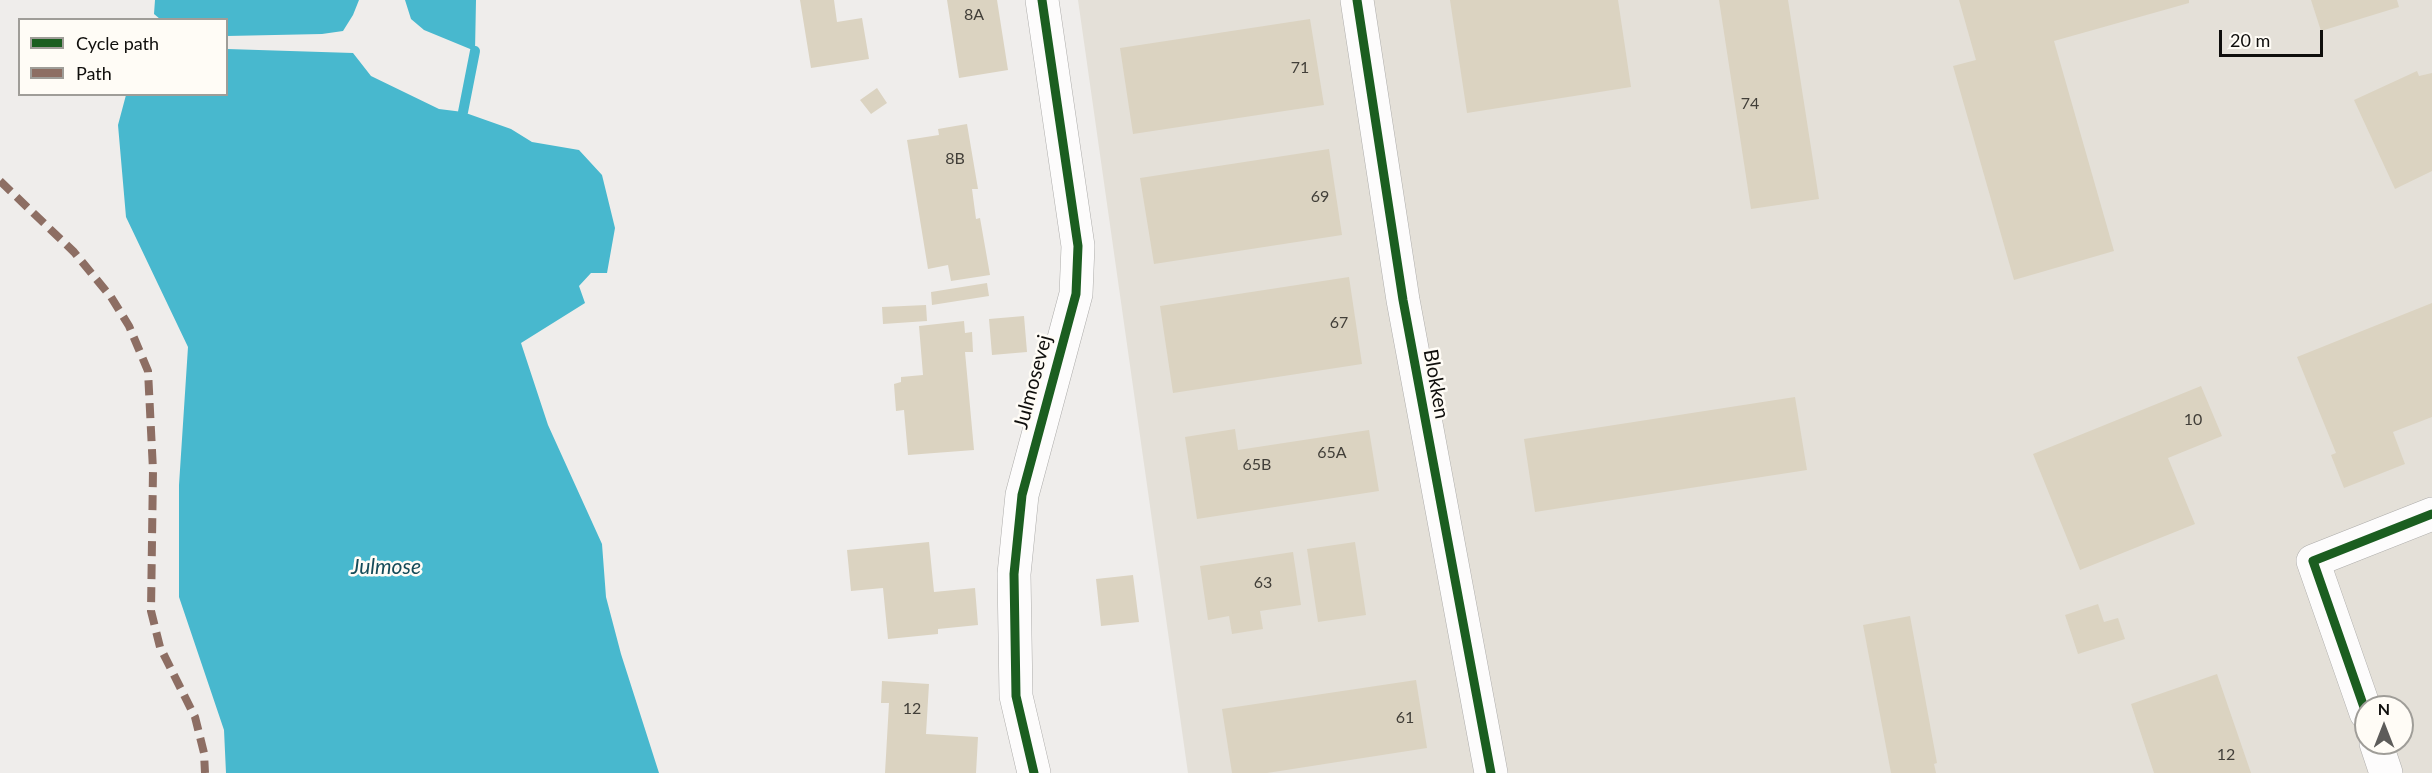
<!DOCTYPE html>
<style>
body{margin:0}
#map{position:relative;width:2432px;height:773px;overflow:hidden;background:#efedeb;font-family:Lato,sans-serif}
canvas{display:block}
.legend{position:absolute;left:18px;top:18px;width:210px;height:78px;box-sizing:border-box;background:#fffcf6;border:2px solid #9f9d98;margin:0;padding:8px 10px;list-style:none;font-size:18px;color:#0f0e0c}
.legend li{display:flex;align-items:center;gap:12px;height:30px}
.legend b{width:30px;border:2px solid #9f9d98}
.north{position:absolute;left:2354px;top:695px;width:60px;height:60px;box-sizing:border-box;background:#fffcf6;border:2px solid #9f9d98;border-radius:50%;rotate:0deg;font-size:16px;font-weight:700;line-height:24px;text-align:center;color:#0f0e0c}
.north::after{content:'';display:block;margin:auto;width:21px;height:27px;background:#5d5c5a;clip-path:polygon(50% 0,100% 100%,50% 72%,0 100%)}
.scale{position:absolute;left:2219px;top:30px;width:104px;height:27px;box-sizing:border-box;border:3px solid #0f0e0c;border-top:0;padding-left:8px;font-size:18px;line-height:21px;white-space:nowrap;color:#0f0e0c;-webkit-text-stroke:4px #fffcf6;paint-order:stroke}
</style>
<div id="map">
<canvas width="2432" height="773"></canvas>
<ul class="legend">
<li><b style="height:8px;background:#1b5e20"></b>Cycle path</li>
<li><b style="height:8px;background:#8d6e63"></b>Path</li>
</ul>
<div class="north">N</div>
<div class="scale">20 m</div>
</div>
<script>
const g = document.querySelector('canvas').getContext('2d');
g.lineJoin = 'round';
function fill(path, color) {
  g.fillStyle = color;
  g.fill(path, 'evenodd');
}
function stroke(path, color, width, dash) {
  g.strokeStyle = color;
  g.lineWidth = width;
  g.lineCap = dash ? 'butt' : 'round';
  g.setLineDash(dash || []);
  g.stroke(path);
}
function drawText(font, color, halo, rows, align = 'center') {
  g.font = font + ' Lato,sans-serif';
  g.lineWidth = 5;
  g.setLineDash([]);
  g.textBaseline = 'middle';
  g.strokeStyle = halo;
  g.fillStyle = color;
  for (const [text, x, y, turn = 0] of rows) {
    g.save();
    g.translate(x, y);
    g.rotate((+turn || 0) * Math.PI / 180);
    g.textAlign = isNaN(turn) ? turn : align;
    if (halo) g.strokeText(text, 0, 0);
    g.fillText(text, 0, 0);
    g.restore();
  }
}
fill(new Path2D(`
 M 1078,0 L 2432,0 L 2432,773 L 1188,773 ZM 2366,707 L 2402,707 L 2402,743 L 2366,743 Z`), '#e4e0d8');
fill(new Path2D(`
 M 155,0 L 359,0 L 353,15 L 343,31 L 322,34 L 227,36 L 226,20 L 160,19 L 154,14 Z
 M 405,0 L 476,0 L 475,51 L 424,30 L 411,19 Z
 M 227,49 L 353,53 L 371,76 L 439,109 L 463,112 L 511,129 L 532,142 L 579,150 L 602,175 L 615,228 L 607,273 L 591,273 L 579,286 L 585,303 L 521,343 L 548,425 L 602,544 L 606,597 L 621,654 L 659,773 L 226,773 L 224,730 L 179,597 L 179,485 L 188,347 L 126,217 L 118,125 L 126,95 L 226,94 Z`), '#48b8ce');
stroke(new Path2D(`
 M 463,112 L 475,51`), '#48b8ce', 10);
fill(new Path2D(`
 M 800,0 L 834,0 L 837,22 L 862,18 L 869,59 L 811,68 Z
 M 947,0 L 997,0 L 1008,70 L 959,78 Z
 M 1450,0 L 1618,0 L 1631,87 L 1467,113 Z
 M 1719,0 L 1788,0 L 1819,199 L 1751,209 Z
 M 1959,0 L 2189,0 L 2189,3 L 2054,41 L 2114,251 L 2014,280 L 1953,66 L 1976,60 Z
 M 2311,0 L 2397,0 L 2399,7 L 2321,31 Z
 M 1310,19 L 1324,105 L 1133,134 L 1120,48 Z
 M 2417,71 L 2419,76 L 2432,73 L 2432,171 L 2395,189 L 2354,100 Z
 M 877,88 L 887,103 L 871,114 L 860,100 Z
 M 967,124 L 978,189 L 972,189 L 976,219 L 980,218 L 990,275 L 951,281 L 948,265 L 928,269 L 907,140 L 939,135 L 938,129 Z
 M 1329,149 L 1342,235 L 1154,264 L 1140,178 Z
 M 1349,277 L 1362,364 L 1173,393 L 1160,306 Z
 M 987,283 L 989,296 L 932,305 L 931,292 Z
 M 2432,303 L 2432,417 L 2393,432 L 2405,464 L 2344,488 L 2331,455 L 2336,453 L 2297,357 Z
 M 926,305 L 927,321 L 883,324 L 882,307 Z
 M 1024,316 L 1027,352 L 992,355 L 989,319 Z
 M 964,321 L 965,333 L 972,332 L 973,352 L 965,352 L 974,450 L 908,455 L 904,410 L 896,411 L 894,384 L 901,382 L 901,377 L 923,375 L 919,326 Z
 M 2201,386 L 2222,436 L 2168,458 L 2195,524 L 2080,570 L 2033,454 Z
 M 1795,397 L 1807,470 L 1535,512 L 1524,439 Z
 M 1235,429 L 1238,450 L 1369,430 L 1379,491 L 1197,519 L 1185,437 Z
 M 929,542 L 934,592 L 975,588 L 978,625 L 938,629 L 938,634 L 888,639 L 883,588 L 851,591 L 847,550 Z
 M 1355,542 L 1366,615 L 1318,622 L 1307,549 Z
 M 1293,552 L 1301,605 L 1260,611 L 1263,629 L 1232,634 L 1229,616 L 1208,620 L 1200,566 Z
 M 1133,575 L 1139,622 L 1101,626 L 1096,579 Z
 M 2098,604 L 2104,622 L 2118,618 L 2125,639 L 2078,654 L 2065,615 Z
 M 1910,616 L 1937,763 L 1934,764 L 1936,773 L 1891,773 L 1863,625 Z
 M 2217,674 L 2251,773 L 2154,773 L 2131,704 Z
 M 1416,680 L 1427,748 L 1267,773 L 1232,773 L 1222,709 Z
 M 882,681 L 929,684 L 926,734 L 978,737 L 976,773 L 885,773 L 889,703 L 881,703 Z`), '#dbd3c1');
const street = new Path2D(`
 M 1357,0 L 1403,300 L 1491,773
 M 2366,713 L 2313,561 L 2432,514
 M 2376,743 L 2386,773
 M 1034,773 L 1016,696 L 1014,574 L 1022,495 L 1076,294 L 1078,246 L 1042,0`);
stroke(street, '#adacaa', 34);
stroke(street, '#fdfcfc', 33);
stroke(new Path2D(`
 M 0,181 L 74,252 L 111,297 L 129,326 L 148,371 L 153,470 L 151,611 L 160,647 L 195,717 L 204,753 L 205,773`), '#8d6e63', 8, [15, 8]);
stroke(new Path2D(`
 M 1357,0 L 1403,300 L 1491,773
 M 2366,713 L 2313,561 L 2432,514
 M 1034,773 L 1016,696 L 1014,574 L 1022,495 L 1076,294 L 1078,246 L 1042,0`), '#1b5e20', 9);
drawText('16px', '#423f39', null, [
 ["8A",974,15],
 ["71",1300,68],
 ["74",1750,104],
 ["8B",955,159],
 ["69",1320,197],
 ["67",1339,323],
 ["10",2193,420],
 ["65A",1332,453],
 ["65B",1257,465],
 ["63",1263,583],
 ["12",912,709],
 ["61",1405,718],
 ["12",2226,755]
]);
drawText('20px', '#0f0e0c', '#fffcf6', [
 ["Julmosevej",1033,382,-75],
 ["Blokken",1436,384,80]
]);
drawText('italic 21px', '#154b59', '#fffcf6', [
 ["Julmose",386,567]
]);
</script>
